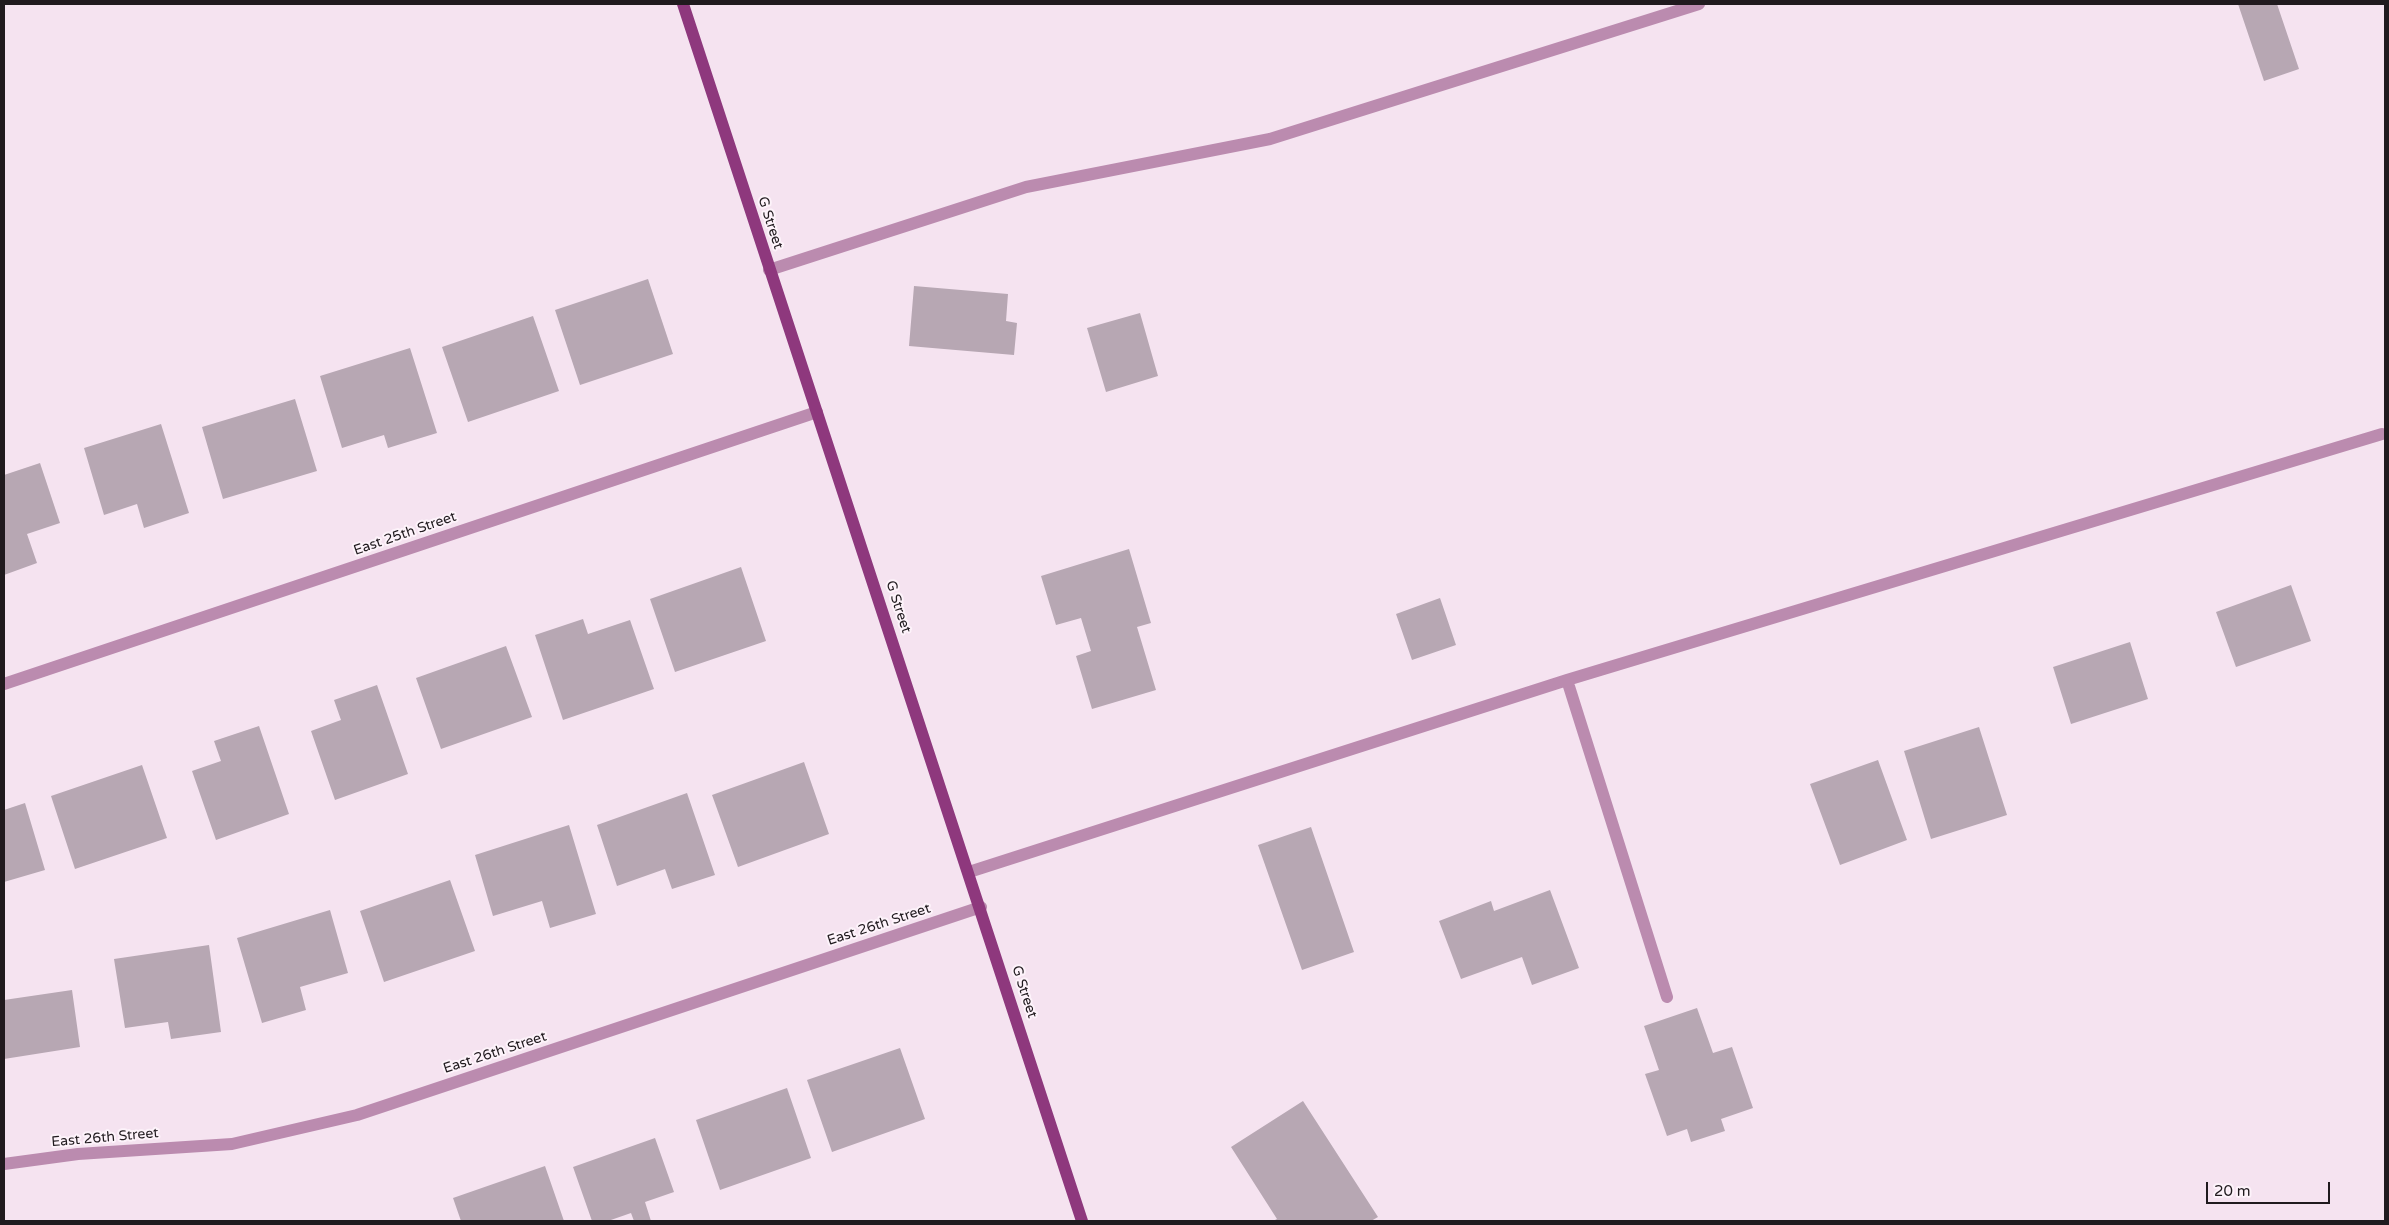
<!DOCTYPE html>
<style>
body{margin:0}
#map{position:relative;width:2389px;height:1225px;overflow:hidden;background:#f5e3f0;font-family:"Varela Round",sans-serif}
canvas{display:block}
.frame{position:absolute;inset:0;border:5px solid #201a1e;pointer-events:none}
.scale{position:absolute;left:2206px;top:1182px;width:124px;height:22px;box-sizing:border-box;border:2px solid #201a1e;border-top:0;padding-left:6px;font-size:15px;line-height:18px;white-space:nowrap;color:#201a1e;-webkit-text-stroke:4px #fdf3fa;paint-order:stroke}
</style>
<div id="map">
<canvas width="2389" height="1225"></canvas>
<div class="frame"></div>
<div class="scale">20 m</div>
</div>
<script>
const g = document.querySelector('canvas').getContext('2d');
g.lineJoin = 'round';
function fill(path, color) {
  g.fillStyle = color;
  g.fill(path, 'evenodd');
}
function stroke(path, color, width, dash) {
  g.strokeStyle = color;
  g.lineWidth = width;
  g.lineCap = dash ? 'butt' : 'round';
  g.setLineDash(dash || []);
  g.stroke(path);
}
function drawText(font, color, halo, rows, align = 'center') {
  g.font = font + ' "Varela Round",sans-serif';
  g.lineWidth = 4;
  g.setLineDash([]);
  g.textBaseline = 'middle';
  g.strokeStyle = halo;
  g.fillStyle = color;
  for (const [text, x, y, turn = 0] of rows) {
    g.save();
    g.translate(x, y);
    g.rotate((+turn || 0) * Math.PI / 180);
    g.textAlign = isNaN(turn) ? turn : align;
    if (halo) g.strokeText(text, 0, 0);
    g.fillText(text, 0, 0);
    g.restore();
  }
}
fill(new Path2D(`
 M 2238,4 L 2277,4 L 2299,69 L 2264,81 Z
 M 648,279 L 673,354 L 580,385 L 555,310 Z
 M 914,286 L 1008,294 L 1006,321 L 1017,323 L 1014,355 L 909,346 Z
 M 1140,313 L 1158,376 L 1106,392 L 1087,328 Z
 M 533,316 L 559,391 L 468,422 L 442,347 Z
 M 410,348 L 437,433 L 388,448 L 384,435 L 342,448 L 320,376 Z
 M 295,399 L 317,471 L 223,499 L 202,427 Z
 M 161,424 L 189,513 L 144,528 L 137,504 L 104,515 L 84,448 Z
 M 40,463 L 60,523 L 27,534 L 37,563 L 4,575 L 4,475 Z
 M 1129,549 L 1151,623 L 1137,627 L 1156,690 L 1092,709 L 1076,656 L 1091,651 L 1081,618 L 1056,625 L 1041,576 Z
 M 741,567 L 766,641 L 675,672 L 650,599 Z
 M 2291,585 L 2311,641 L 2236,667 L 2216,612 Z
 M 1440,598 L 1456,645 L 1412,660 L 1396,614 Z
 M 583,619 L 588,634 L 630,620 L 654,689 L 563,720 L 535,635 Z
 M 2130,642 L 2148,699 L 2071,724 L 2053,667 Z
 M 506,646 L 532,717 L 441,749 L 416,678 Z
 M 377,685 L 408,774 L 335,800 L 311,731 L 341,720 L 334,700 Z
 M 259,726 L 289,814 L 216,840 L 192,771 L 221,761 L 214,741 Z
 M 1979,727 L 2007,815 L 1931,839 L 1904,751 Z
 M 1878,760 L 1907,840 L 1840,865 L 1810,784 Z
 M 804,762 L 829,834 L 738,867 L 712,795 Z
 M 142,765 L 167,838 L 75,869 L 51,796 Z
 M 687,793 L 715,875 L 672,889 L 665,869 L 617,886 L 597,825 Z
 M 25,803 L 45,870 L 4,882 L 4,810 Z
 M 569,825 L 596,914 L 550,928 L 542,901 L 493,916 L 475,855 Z
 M 1311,827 L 1354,952 L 1302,970 L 1258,845 Z
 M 450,880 L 475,951 L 384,982 L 360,911 Z
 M 1550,890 L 1579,968 L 1532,985 L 1522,957 L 1461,979 L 1439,921 L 1491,901 L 1494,911 Z
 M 330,910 L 348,973 L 300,987 L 306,1010 L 262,1023 L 237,938 Z
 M 209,945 L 221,1032 L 171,1039 L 168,1022 L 125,1028 L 114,959 Z
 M 72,990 L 80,1047 L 4,1059 L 4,1000 Z
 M 1697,1008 L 1713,1053 L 1732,1047 L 1753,1108 L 1721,1119 L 1725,1131 L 1691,1142 L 1687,1129 L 1667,1136 L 1645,1074 L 1659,1070 L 1644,1026 Z
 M 900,1048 L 925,1119 L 832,1152 L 807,1080 Z
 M 787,1088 L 811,1158 L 720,1190 L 696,1120 Z
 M 1303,1101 L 1378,1217 L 1371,1221 L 1273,1221 L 1277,1219 L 1231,1147 Z
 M 655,1138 L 674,1192 L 645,1202 L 651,1221 L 634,1221 L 631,1213 L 608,1221 L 592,1221 L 573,1167 Z
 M 545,1166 L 564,1221 L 461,1221 L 453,1198 Z`), '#b7a7b3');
stroke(new Path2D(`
 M 769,270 L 1026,187 L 1270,139 L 1699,4
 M 1567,680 L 1667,997
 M 4,684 L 817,412
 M 969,872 L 1567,680 L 2382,434
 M 4,1164 L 78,1154 L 232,1144 L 357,1115 L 981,907`), '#bb8baf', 12);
stroke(new Path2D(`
 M 683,4 C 815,410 950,815 1082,1221`), '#8e387d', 12);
drawText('14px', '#201a1e', '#fdf3fa', [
 ["G Street",770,223,72],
 ["East 25th Street",405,534,-19],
 ["G Street",898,607,72],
 ["East 26th Street",879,925,-18],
 ["G Street",1024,992,72],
 ["East 26th Street",495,1053,-18],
 ["East 26th Street",105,1138,-5]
]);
</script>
